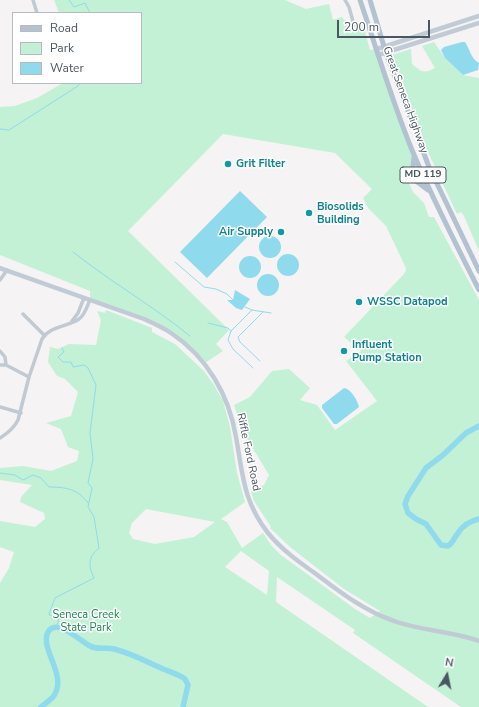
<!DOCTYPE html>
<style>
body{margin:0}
#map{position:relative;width:479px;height:707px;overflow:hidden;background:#f5f3f3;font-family:"Nunito Sans",sans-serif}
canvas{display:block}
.legend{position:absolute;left:12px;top:12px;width:130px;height:72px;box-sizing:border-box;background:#fff;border:1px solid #b7bbc0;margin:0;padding:5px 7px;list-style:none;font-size:12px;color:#4a5661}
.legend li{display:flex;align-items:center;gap:8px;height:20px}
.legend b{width:20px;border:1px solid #b7bbc0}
.north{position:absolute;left:427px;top:655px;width:40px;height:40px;-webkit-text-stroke:3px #fff;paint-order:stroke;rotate:10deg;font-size:11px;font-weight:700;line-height:16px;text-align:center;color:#4a5661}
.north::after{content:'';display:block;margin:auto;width:14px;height:18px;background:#4a5661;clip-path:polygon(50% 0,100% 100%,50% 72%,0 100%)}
.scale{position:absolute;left:337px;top:20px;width:93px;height:18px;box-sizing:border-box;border:2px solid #4a5661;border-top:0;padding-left:5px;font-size:12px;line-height:14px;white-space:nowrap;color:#4a5661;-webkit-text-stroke:3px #fff;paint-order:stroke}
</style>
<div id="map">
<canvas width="479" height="707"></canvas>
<ul class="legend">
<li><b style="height:5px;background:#b3c2d1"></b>Road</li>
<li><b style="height:11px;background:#c3f1d5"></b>Park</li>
<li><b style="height:11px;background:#90daee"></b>Water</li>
</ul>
<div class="north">N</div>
<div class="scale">200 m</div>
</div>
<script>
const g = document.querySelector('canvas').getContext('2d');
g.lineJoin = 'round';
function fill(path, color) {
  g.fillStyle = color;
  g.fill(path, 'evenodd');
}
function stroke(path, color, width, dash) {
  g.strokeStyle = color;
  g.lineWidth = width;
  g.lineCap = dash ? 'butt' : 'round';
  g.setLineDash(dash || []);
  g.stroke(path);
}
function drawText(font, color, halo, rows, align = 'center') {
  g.font = font + ' "Nunito Sans",sans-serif';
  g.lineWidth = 3;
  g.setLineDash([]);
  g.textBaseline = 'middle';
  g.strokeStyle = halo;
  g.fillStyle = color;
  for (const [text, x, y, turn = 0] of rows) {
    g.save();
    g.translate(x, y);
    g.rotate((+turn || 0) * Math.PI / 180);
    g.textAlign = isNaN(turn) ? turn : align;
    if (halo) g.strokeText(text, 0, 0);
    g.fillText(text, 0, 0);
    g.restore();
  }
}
fill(new Path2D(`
 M 54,0 L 285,0 L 306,9 L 329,4 L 333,20 L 342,17 C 350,28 351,26 363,24 L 370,50 L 377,49 L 414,154 L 414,164 L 406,177 L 413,192 L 424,203 L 429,217 L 434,217 L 479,300 L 479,707 L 461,707 L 353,633 L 355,630 L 277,577 L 276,602 L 428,707 L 0,707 L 0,583 L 9,568 L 14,552 L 0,547 L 0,521 L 35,527 L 45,519 L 44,513 L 20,502 L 21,497 L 32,485 L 0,480 L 0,468 L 23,466 L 51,471 L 77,461 L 79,451 L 68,447 L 61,429 L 46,423 L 71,416 L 78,392 L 65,379 L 57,376 L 48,362 L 50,347 L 58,349 L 69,344 L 96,345 L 101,320 L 97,311 L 105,313 L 106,310 L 152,328 L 152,332 L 175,344 L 204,371 L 214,385 L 223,401 L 230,427 L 237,473 L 245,502 L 221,519 L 227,522 L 242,548 L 263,533 L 271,545 L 281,555 L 355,609 L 370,618 L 380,611 L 344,589 L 290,547 L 270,528 L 271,527 L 254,501 L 251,492 L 264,485 L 269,475 L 243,432 L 234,405 L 250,397 L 272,371 L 289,369 L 310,388 L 300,400 L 317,405 L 335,430 L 377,401 L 346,361 L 361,351 L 344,337 L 404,274 L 406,270 L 405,266 L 386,226 L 368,208 L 363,198 L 372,189 L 335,153 L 223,134 L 128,231 L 229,330 L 216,344 L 223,351 L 205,363 L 198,355 L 161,327 L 90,300 L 90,291 L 0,255 L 0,107 L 15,106 L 37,98 L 63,83 L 141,83 L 141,13 L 59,13 ZM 146,509 L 215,522 L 194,537 L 155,544 L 133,539 L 129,533 L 132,523 ZM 241,551 L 269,571 L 267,595 L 225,567 Z
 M 434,42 L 445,58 L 463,75 L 479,78 L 479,251 L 464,216 L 461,212 L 457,214 L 428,152 L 392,55 L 411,49 L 412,64 C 422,72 423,74 435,68 L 422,46 Z`), '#c3f1d5');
fill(new Path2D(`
 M 462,42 L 465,42 C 470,49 471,59 479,63 L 478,70 L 463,75 L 445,58 L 441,50 L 444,47 Z
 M 240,191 L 267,217 L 207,278 L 180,252 Z
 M259 247a11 11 0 1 1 22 0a11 11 0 1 1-22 0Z
 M277 265a11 11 0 1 1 22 0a11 11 0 1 1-22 0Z
 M239 267a11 11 0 1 1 22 0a11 11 0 1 1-22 0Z
 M257 285a11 11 0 1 1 22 0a11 11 0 1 1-22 0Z
 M 235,290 L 250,299 L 242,310 L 236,308 L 227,300 L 233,300 Z
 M 344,388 C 351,389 358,401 359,407 L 337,424 L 334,424 L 322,408 L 322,405 Z`), '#90daee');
stroke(new Path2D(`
 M 69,0 L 74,7 L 85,3 L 90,13
 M 0,129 L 9,130 L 78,86 L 80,83
 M 73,252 C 111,282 153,306 190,336
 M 175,262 L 204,287 L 216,289 L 227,294 L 233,300
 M 245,307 L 252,310 L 271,313
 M 252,310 L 231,331 L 228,340 L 233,349 L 253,368
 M 208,323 L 228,328 L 231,331
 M 260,361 L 240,342 L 238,337 L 263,312
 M 0,473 L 15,475 L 23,480 L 33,475 L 41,478 L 49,487 C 66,487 78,489 88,503
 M 57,627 L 59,617 L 49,615 L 50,611 L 55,598 L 94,578 C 88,565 88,557 99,548 L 94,517 L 88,507 L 92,488 L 88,483 L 93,459 L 90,433 L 96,385 L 88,368 L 84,365 L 73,367 L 71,362 L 63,362 L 58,357 L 64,352 L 62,348`), '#90daee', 1);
stroke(new Path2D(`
 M 479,426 L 466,433 L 443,455 L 426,468 L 408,496 L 405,504 L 408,513 L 416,519 L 426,524 L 441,545 L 448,546 C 453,543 454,538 458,533 C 463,525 470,521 479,519
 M 41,707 C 45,704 50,700 53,697 C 69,676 39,649 48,632 C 57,617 81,642 90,646 C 97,650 107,647 114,649 C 131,653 147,662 163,669 C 170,672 178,674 185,679 L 188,685 L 183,707`), '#90daee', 5.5);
stroke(new Path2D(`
 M 33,0 L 37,13
 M 345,0 L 349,7 L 354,25
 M 0,280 L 7,270
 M 23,314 L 44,335
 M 72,321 L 78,313 L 84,298
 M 0,351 L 5,357 L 6,365
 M 0,365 L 6,365 L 29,377
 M 0,407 L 21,413
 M 0,438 C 8,433 14,428 18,420 L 29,377 L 42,339 C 50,326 67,327 79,319 C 85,315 87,306 90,300`), '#c1cad2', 3.5);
stroke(new Path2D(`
 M 377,49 L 479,16
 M 378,55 L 479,23
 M 0,268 L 144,319 C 153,323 162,327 171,333 C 207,357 229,395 236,437 C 243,475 243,501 268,533 C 282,550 299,562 316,574 C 341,593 365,611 394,621 C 421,631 452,631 479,641`), '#c1cbd6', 4.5);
stroke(new Path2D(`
 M 360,0 C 377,50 392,101 412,150 C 432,198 456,244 479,290
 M 370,0 L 386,53 L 429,167 L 479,271
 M 406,177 L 413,167 L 414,157
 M 403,178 L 416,181 L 428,190`), '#b3c2d1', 5);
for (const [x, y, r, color] of [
 [228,164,4,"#0f9aa8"],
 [309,213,4,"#0f9aa8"],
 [281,232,4,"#0f9aa8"],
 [359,302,4,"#0f9aa8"],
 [344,351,4,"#0f9aa8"]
]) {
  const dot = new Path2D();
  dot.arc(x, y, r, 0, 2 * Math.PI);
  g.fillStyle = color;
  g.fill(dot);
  stroke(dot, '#fff', 1.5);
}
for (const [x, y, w] of [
 [423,175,46]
]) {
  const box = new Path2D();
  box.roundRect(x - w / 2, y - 8, w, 16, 3);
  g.fillStyle = '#fff';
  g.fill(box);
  stroke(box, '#4a5661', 1);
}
drawText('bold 10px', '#4a5661', null, [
 ["MD 119",423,175]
]);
drawText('11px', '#4a5661', '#fff', [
 ["Great Seneca Highway",405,100,70],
 ["Riffle Ford Road",248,452,78]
]);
drawText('bold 11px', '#0d838f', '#fff', [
 ["Grit Filter",236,164],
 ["Biosolids",317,207],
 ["Building",317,220],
 ["Air Supply",273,232,"right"],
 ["WSSC Datapod",367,302],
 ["Influent",352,345],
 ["Pump Station",352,358]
], 'left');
drawText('11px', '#17864f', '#fff', [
 ["Seneca Creek",86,615],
 ["State Park",86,628]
]);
</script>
